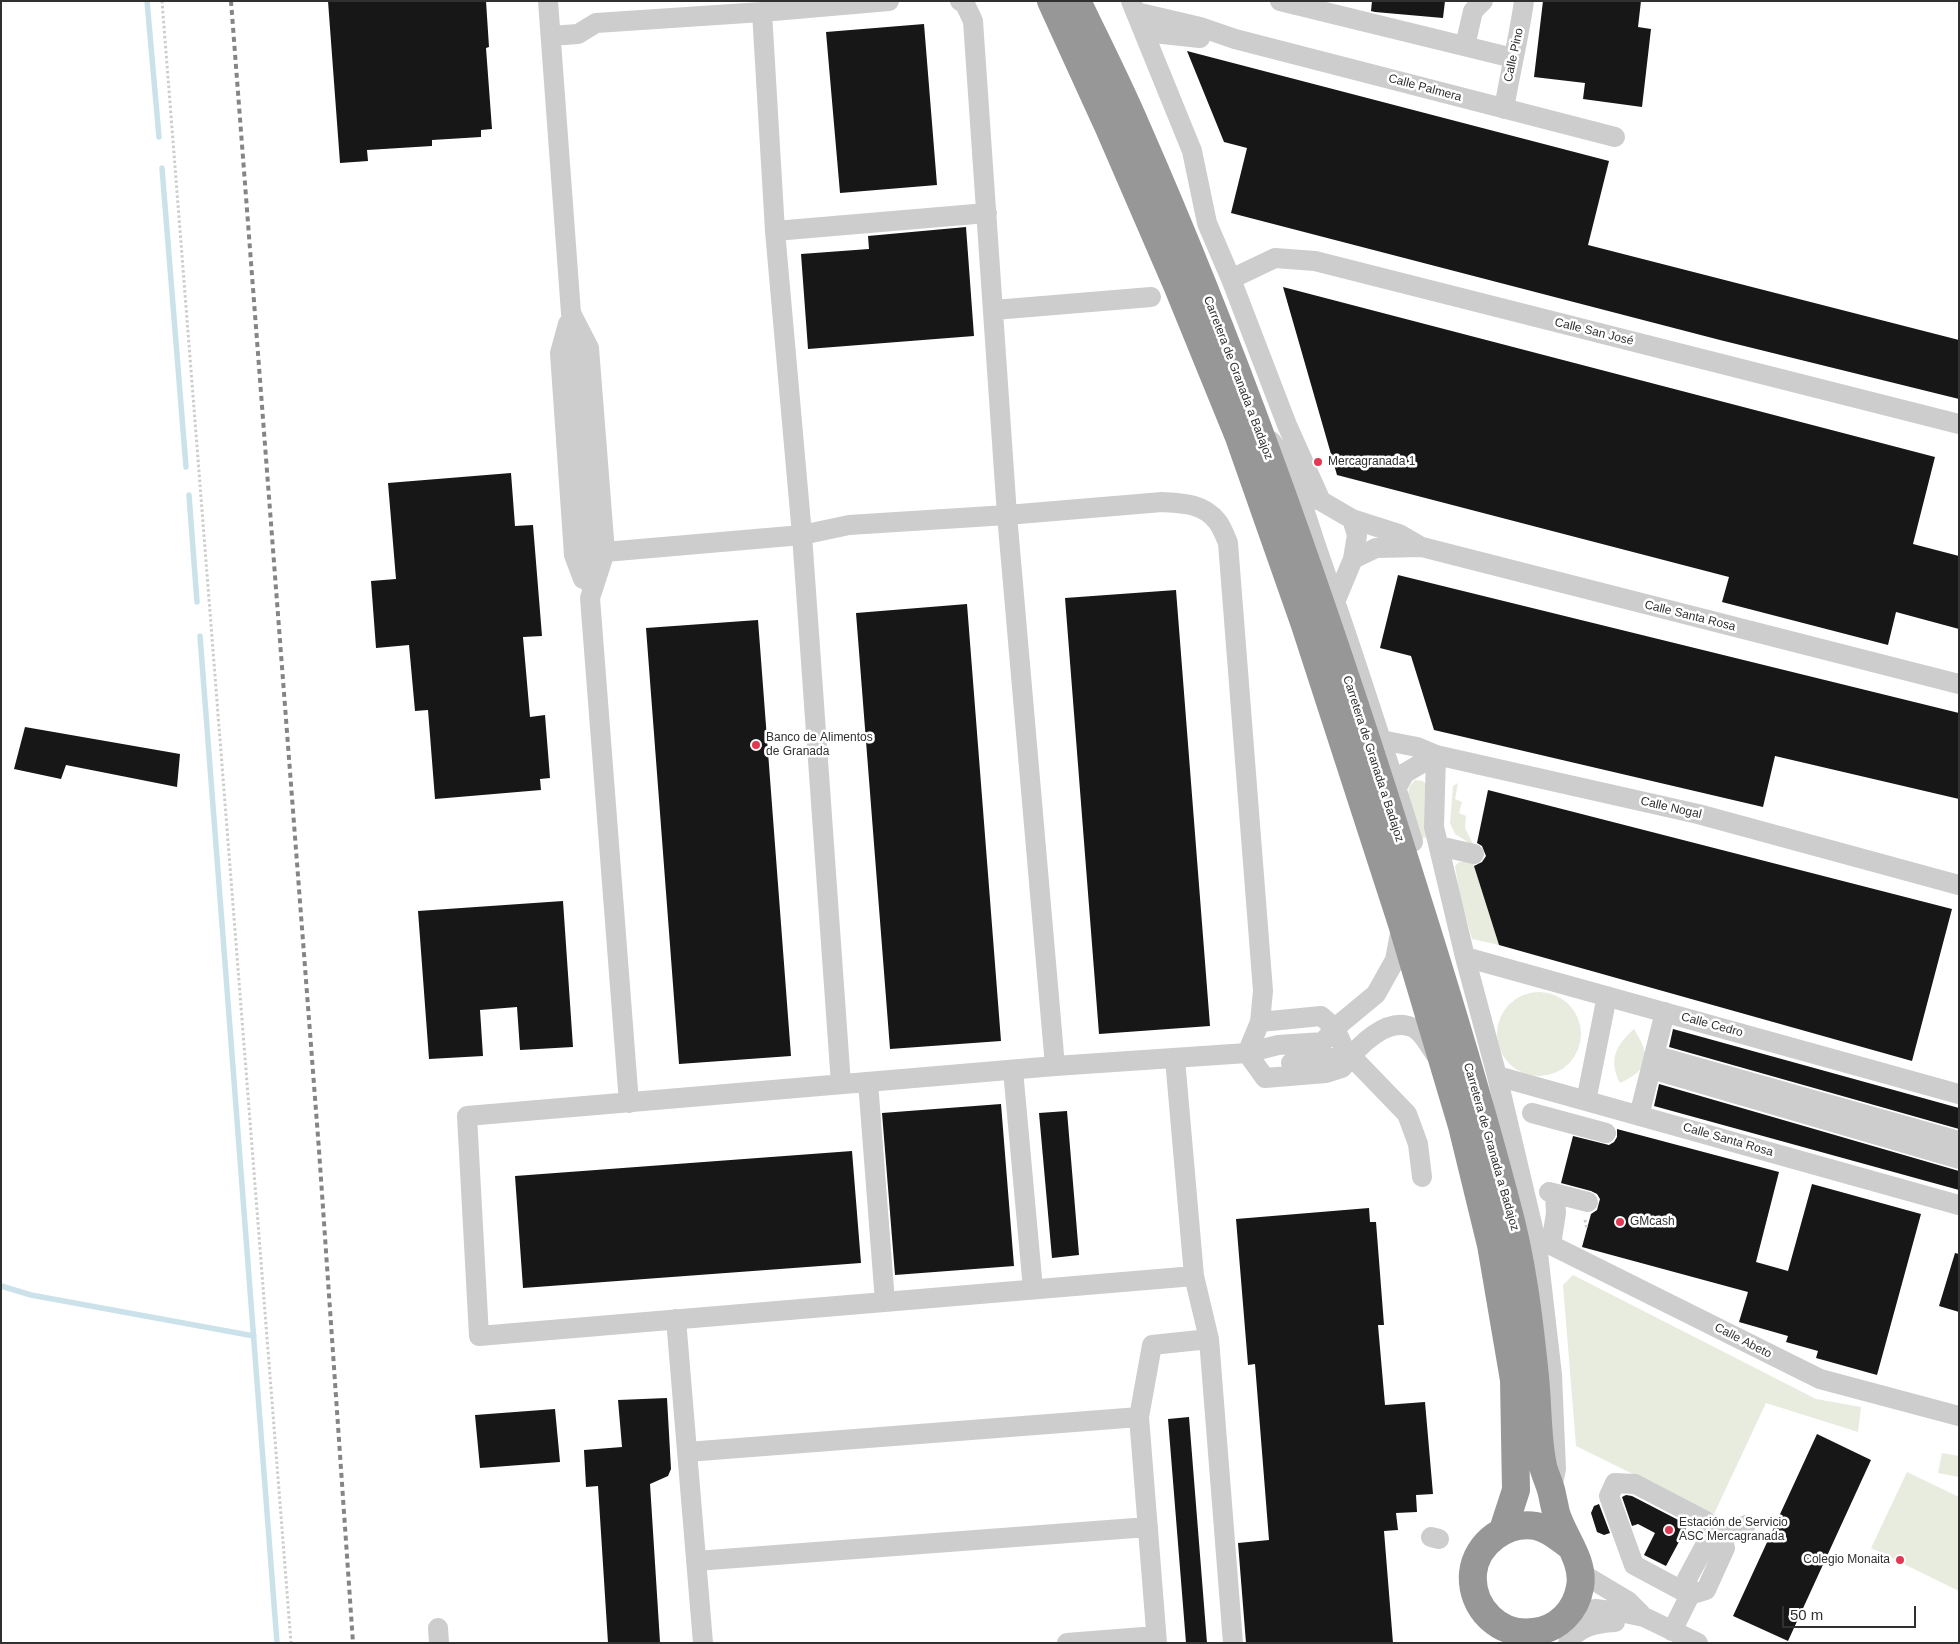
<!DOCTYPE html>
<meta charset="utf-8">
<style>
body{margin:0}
#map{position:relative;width:1960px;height:1644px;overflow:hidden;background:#fff;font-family:Arial,sans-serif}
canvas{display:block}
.frame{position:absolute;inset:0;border:2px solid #303030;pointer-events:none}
.scale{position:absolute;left:1782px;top:1606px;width:134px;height:22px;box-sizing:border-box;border:2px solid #303030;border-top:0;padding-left:6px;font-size:15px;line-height:18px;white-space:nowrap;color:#303030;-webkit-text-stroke:4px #fff;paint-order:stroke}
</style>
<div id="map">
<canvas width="1960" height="1644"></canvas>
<div class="frame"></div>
<div class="scale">50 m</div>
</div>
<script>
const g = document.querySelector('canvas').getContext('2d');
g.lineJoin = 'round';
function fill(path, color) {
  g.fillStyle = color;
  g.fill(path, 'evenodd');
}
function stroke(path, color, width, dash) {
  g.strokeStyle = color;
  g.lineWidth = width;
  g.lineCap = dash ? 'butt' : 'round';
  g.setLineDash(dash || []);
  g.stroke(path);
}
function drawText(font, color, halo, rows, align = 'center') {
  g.font = font + ' Arial,sans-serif';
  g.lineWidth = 5;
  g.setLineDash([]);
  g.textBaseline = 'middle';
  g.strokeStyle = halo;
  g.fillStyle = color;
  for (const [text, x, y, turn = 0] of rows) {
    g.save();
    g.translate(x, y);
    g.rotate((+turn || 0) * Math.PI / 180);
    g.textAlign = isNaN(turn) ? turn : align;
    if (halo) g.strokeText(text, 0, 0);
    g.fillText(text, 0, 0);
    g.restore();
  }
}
fill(new Path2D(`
 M 1415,780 L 1423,781 L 1428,786 L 1428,836 L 1422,839 L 1408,795 L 1409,787 Z
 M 1458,783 L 1455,799 L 1462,802 L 1459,813 L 1466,816 L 1465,828 L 1474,846 L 1455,834 L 1450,823 L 1453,786 Z
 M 1473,860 L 1499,945 L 1472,939 L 1460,896 L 1455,866 L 1459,862 Z
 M1497 1034a42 42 0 1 1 84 0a42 42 0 1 1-84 0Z
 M 1634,1029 C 1651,1056 1650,1069 1620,1083 C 1608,1060 1616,1045 1634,1029 Z
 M 1573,1275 L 1816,1399 L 1861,1407 L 1858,1432 L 1766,1403 L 1714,1514 L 1576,1446 L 1563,1285 Z
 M 1942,1453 L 1959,1456 L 1959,1477 L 1938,1473 Z
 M 1907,1472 L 1959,1497 L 1959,1591 L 1871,1548 Z`), '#e7ecde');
stroke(new Path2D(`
 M 147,1 L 159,137
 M 162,168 L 186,467
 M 189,495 L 197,602
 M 200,636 L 277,1643
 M 1,1286 L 31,1295 L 254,1336`), '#cbe2eb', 5.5);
fill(new Path2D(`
 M 328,1 L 486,1 L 489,47 L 486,48 L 492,129 L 481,130 L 481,137 L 432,140 L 432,146 L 367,150 L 368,161 L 340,163 Z
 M 1372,1 L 1445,1 L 1443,18 L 1375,12 L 1371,11 Z
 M 1543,1 L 1641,1 L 1638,27 L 1651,29 L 1642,107 L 1583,99 L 1585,83 L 1534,77 Z
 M 924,24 L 937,185 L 840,193 L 826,32 Z
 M 1187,51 L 1609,161 L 1588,245 L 1959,340 L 1959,399 L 1720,340 L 1231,213 L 1247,148 L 1224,142 Z
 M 966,227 L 974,336 L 808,349 L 801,254 L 869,249 L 868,236 Z
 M 1283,287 L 1935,457 L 1913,544 L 1959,556 L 1959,629 L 1896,612 L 1888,645 L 1722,602 L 1729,577 L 1337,475 Z
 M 511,473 L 515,526 L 533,525 L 542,636 L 523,637 L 530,717 L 545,715 L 550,778 L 540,779 L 541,790 L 435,799 L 428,710 L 415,711 L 409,645 L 376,648 L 371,581 L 396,579 L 388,483 Z
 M 1398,575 L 1959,713 L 1959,799 L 1775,756 L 1763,807 L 1434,730 L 1411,656 L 1380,648 Z
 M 1176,590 L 1210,1026 L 1099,1034 L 1065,598 Z
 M 967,604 L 1001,1041 L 890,1049 L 856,613 Z
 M 758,620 L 791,1056 L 679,1064 L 646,628 Z
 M 25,727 L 180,754 L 177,787 L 66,765 L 61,779 L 14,769 Z
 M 1488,790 L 1952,909 L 1912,1061 L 1499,945 L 1474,866 L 1482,862 L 1486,856 L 1482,846 L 1477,843 Z
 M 563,901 L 573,1047 L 520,1050 L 517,1007 L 480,1010 L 483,1056 L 429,1059 L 418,911 Z
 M 1673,1029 L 1959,1108 L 1959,1129 L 1669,1047 Z
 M 1659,1084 L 1959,1171 L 1959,1190 L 1654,1106 Z
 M 1001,1104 L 1014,1266 L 895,1275 L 882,1113 Z
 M 1067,1111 L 1079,1255 L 1052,1258 L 1039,1113 Z
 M 1617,1129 L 1779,1172 L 1756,1262 L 1788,1271 L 1812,1184 L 1921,1214 L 1877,1375 L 1816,1358 L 1818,1351 L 1786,1342 L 1788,1336 L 1739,1322 L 1748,1292 L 1582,1247 L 1591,1214 L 1597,1210 L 1600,1199 L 1597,1194 L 1591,1191 L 1561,1183 L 1573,1136 L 1609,1145 L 1614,1142 L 1617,1137 Z
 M 852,1151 L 861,1263 L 523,1288 L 515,1176 Z
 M 1369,1208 L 1370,1222 L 1376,1222 L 1384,1325 L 1378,1325 L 1385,1405 L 1425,1402 L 1433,1494 L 1416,1495 L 1417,1512 L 1396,1513 L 1398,1530 L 1384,1531 L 1393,1643 L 1246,1643 L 1238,1543 L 1269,1540 L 1255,1364 L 1248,1365 L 1236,1219 Z
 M 1955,1253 L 1959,1254 L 1959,1312 L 1939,1306 Z
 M 667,1398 L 671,1469 L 668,1476 L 650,1484 L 660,1642 L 608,1643 L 598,1486 L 586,1487 L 584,1450 L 622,1447 L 618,1400 Z
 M 555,1409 L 560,1462 L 480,1468 L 475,1415 Z
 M 1189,1417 L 1207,1643 L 1186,1643 L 1168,1419 Z
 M 1817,1434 L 1871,1460 L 1788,1641 L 1733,1616 Z
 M 1626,1495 L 1632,1496 L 1688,1525 L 1666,1566 L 1644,1555 L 1655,1533 L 1638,1524 L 1632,1526 L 1622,1497 Z
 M 1599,1504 L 1610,1533 L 1604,1535 L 1597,1532 L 1591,1513 L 1594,1506 Z`), '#171717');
stroke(new Path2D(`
 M 162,1 L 291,1643
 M 1585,1220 L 1587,1229`), '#cdcdcd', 3, [2.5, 2.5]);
stroke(new Path2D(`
 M 548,1 L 587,530 L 589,583
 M 960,1 L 965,4 L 973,21 L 1007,515 L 1055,1066
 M 1131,1 L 1192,151 L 1207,223 L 1231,279 L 1287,425 L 1321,501
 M 1280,1 L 1513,58
 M 762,12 L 889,1
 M 1136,12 L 1200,27 L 1235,39 L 1615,137
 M 1144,32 L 1200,38
 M 551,36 L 578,34 L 596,23 L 762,12 L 775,231 L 802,535 L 841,1084
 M 1465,46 L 1473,11 L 1483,1
 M 1504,109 C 1510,73 1519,37 1524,1
 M 775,231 L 987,213
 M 1231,279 L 1275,258 L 1315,261 L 1959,424
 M 994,310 L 1151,297
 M 571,313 L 589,348 L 605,552 L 590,598 L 629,1103
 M 568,324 L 560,353 L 574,555 L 583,579
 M 1271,441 C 1296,473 1307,522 1321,560 C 1353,653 1384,747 1413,842
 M 1310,497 L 1321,501 L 1352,519 L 1357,535 L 1353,559 L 1335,602
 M 1352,519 L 1399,534 L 1418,545
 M 605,552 L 802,535 L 849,525 L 1007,515 L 1162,502 C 1182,503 1203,503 1217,521 C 1222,527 1225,536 1228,543 L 1263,991 L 1260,1022 L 1247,1053
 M 1353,559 L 1376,548 L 1422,547 L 1959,684
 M 1381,740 L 1417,747 L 1436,755 L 1698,814 L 1959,885
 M 1436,755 L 1434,827 L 1465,957 L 1497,1076 L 1537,1245 L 1552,1375 L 1556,1469 L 1552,1488
 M 1397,787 L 1405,773 L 1436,755
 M 1439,846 L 1474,854
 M 1465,957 L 1959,1094
 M 1260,1022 L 1321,1016 L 1335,1028 L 1343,1046 L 1351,1056 L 1407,1114 L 1418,1144 L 1422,1177
 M 1247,1053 L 1265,1078 L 1326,1073 L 1342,1068 C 1357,1047 1389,1012 1417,1030 C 1424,1035 1430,1047 1436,1055
 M 1654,1055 L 1959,1141
 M 1175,1059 L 1194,1276 L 1209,1339 L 1233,1643
 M 1291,1063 L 1351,1056
 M 1651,1069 L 1959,1159
 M 1013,1070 L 1033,1289
 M 1497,1076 L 1959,1205
 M 868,1082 L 885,1302
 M 1586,1101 L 1607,996
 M 1532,1113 L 1606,1133
 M 1639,1116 L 1665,1012
 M 1549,1192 L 1588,1202
 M 1537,1245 L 1551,1245 L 1820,1379 L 1959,1416
 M 1551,1245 L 1556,1213 L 1555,1194
 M 1194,1276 L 479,1336 L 467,1116 L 1055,1066 L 1247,1053 L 1278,1045 L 1323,1042 L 1335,1028 L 1376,994 L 1395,960 L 1401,928
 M 676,1319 L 703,1643
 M 1139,1417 L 1157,1643
 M 687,1452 L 1139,1417 L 1152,1345 L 1209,1339
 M 1615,1483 L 1635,1484 L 1706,1521 L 1721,1537 L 1725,1548 L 1706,1590 L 1690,1595 L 1634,1565 L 1609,1496 Z
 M 1431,1537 L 1439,1539
 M 696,1561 L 1148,1527
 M 1581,1573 L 1628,1601 L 1641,1614
 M 1561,1622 L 1595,1609 L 1620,1612 L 1644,1617 L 1698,1643
 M 438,1628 L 439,1643
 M 1672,1631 L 1690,1595 L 1687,1579 L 1708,1540 L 1721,1537 L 1746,1525
 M 1067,1643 L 1156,1636
 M 1568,1643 C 1578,1626 1597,1623 1615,1622`), '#cdcdcd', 20);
stroke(new Path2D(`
 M 1051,1 L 1109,128 L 1177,285 L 1239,437 L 1304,622 L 1402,924 L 1462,1126 L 1491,1245 L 1514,1380 L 1516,1490 L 1503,1530
 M 1077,1 C 1097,43 1118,84 1136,126 C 1232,344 1311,568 1384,794 C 1427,929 1470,1065 1506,1202 C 1522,1259 1529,1318 1535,1377 C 1538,1405 1537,1439 1543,1466 C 1545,1475 1550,1484 1552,1494 C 1552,1495 1556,1512 1556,1513 C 1563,1537 1585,1561 1580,1587 C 1576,1611 1558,1629 1534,1632 C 1500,1637 1470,1608 1473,1573 C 1476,1543 1507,1521 1536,1526 C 1550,1529 1559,1538 1570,1546`), '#979797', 28);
stroke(new Path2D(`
 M 231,1 L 319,1150 L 353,1643`), '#858585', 4, [5, 4]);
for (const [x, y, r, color] of [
 [1318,462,5,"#e13853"],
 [756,745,5,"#e13853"],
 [1620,1222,5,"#e13853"],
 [1669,1530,5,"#e13853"],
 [1900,1560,5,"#e13853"]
]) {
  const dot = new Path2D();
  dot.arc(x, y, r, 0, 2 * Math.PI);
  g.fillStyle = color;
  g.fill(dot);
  stroke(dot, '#fff', 2);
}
drawText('12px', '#303030', '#fff', [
 ["Calle Pino",1514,55,-78],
 ["Calle Palmera",1425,88,15],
 ["Calle San José",1594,332,14],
 ["Carretera de Granada a Badajoz",1238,378,69],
 ["Calle Santa Rosa",1690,616,14],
 ["Carretera de Granada a Badajoz",1373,759,72],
 ["Calle Nogal",1671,808,13],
 ["Calle Cedro",1712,1025,15],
 ["Calle Santa Rosa",1728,1140,16],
 ["Carretera de Granada a Badajoz",1491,1147,74],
 ["Calle Abeto",1743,1341,27]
]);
drawText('12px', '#303030', '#fff', [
 ["Mercagranada 1",1328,462],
 ["Banco de Alimentos",766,738],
 ["de Granada",766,752],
 ["GMcash",1630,1222],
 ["Estación de Servicio",1679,1523],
 ["ASC Mercagranada",1679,1537],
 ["Colegio Monaita",1890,1560,"right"]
], 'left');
</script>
